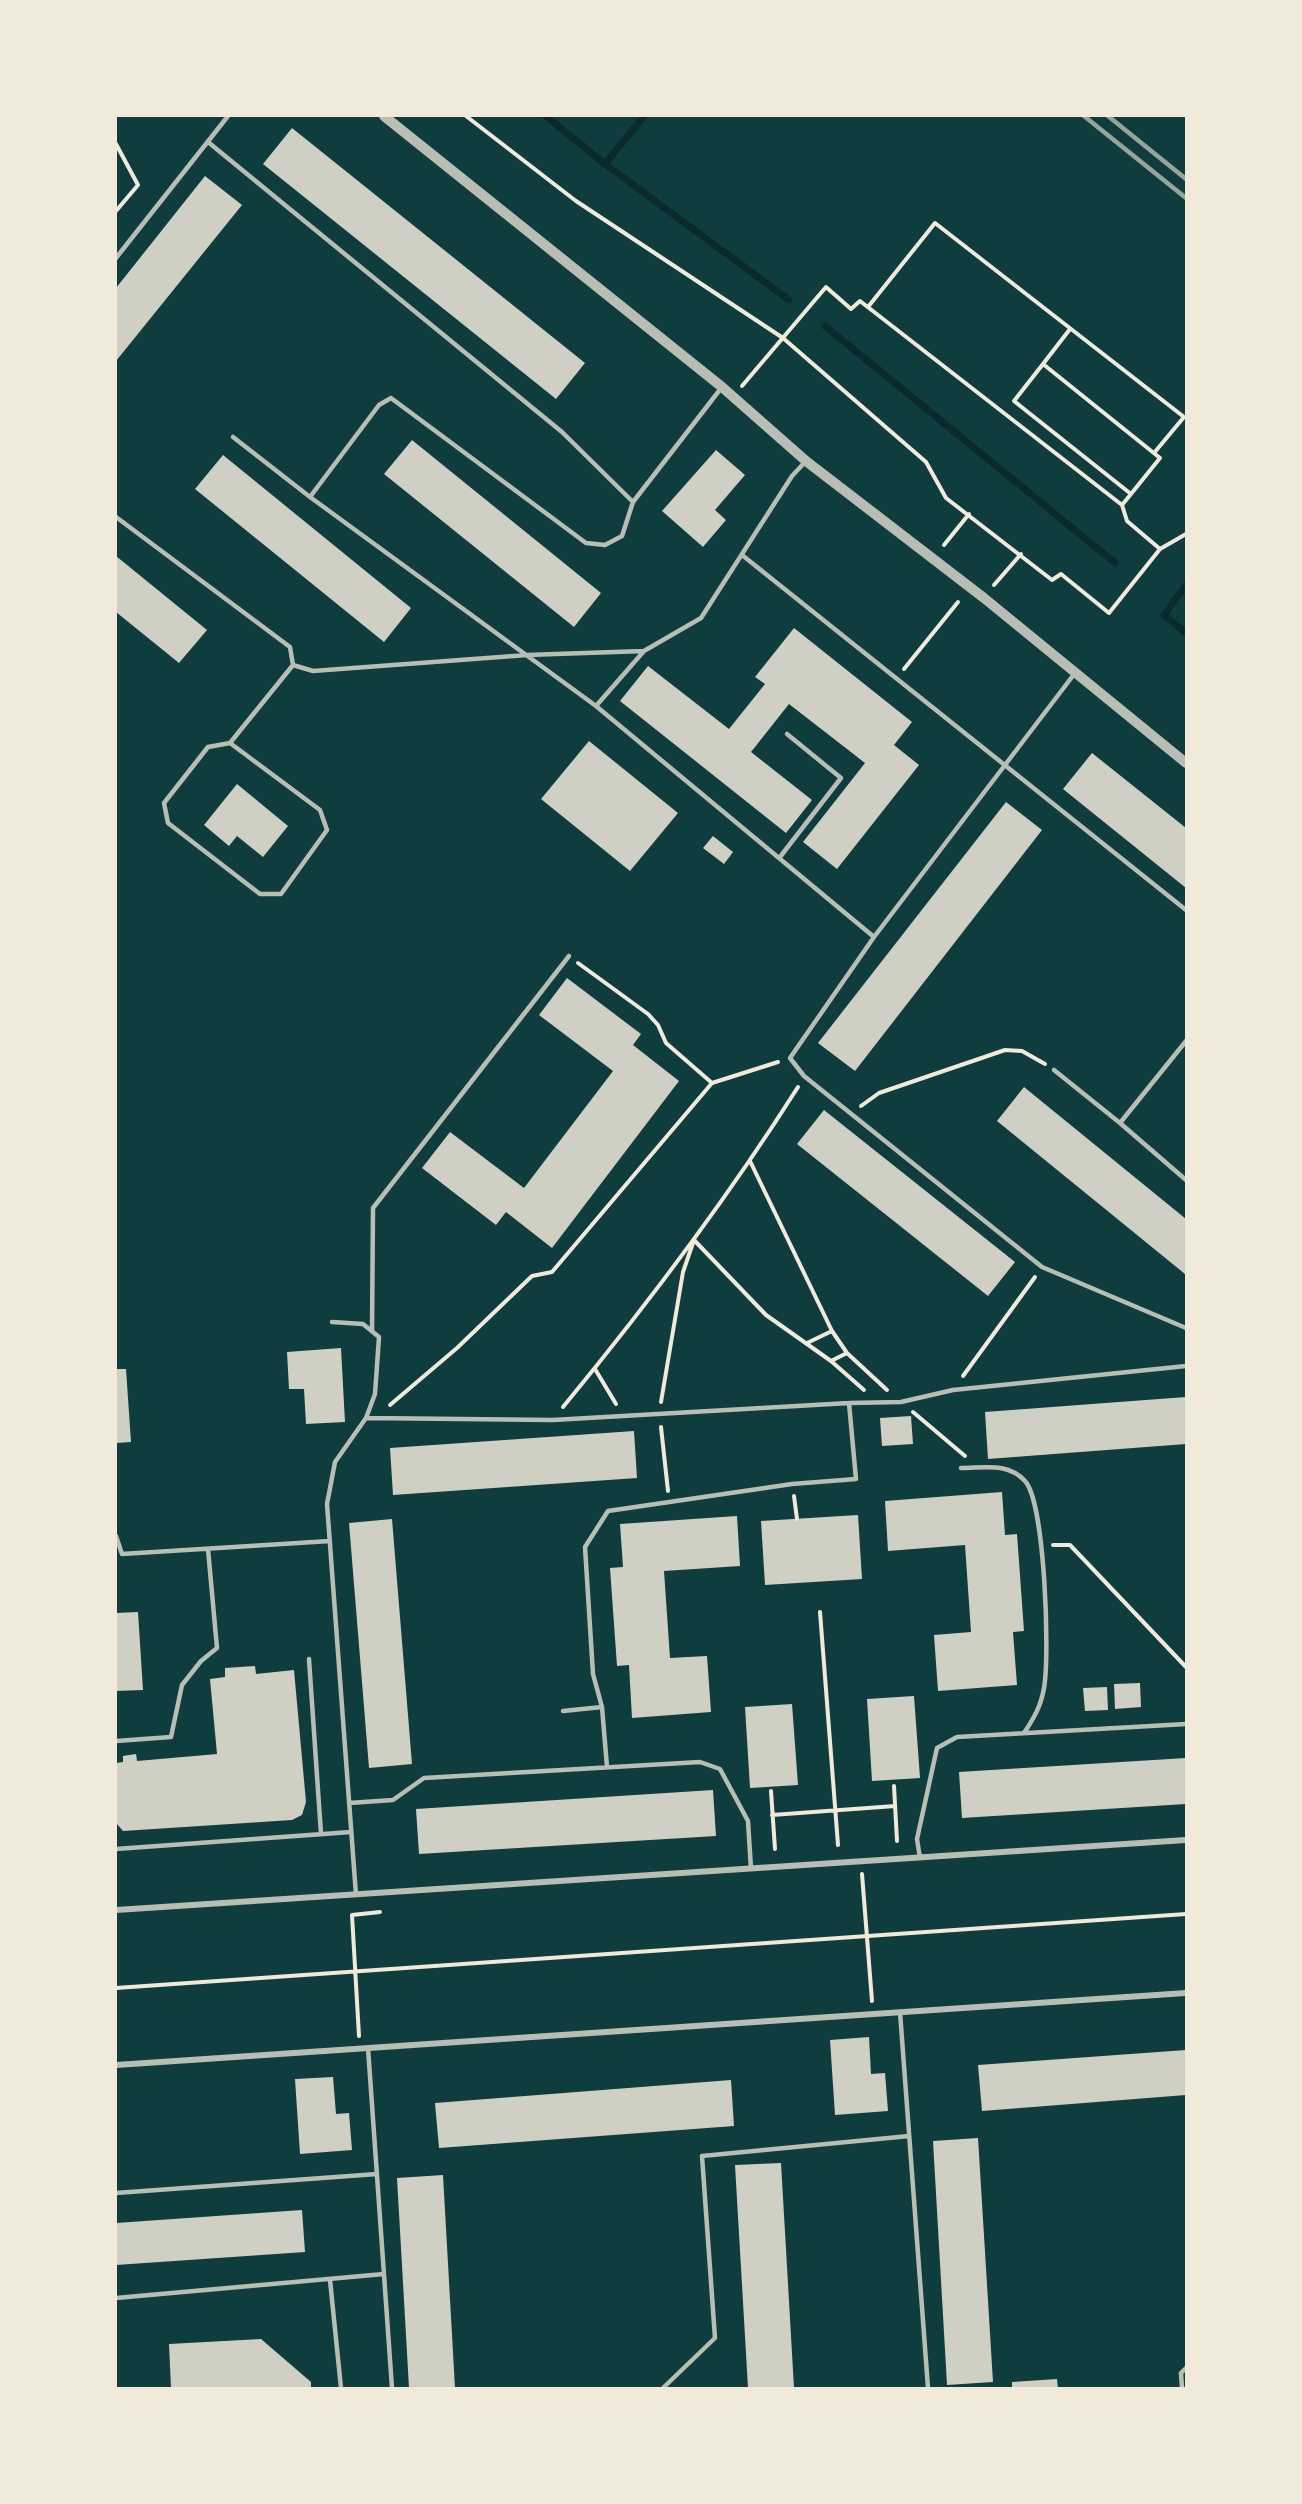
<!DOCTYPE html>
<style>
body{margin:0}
#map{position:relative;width:1302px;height:2504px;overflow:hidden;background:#0f3d3e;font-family:"Roboto Condensed",sans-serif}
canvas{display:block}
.frame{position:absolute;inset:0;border:117px solid #f1e9da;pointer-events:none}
</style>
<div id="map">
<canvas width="1302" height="2504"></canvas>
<div class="frame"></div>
</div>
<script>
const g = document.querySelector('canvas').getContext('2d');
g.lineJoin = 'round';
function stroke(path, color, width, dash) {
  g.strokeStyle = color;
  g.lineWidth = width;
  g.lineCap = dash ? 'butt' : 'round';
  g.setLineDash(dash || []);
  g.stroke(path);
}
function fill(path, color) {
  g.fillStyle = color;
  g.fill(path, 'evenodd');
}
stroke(new Path2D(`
 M 546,116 L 605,164 L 789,300
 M 605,164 L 644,116
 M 825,326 L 1115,563
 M 1186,585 L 1164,615 L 1186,633`), '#0a2a2b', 7);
fill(new Path2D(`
 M 292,128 L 585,363 L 556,399 L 263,164 Z
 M 205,176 L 242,205 L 116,361 L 116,288 Z
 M 412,440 L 601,593 L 574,627 L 384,474 Z
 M 716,450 L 745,475 L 715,510 L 726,520 L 703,547 L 662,511 Z
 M 223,455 L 411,608 L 384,642 L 195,489 Z
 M 116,556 L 207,630 L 179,663 L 116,612 Z
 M 794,628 L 912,722 L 894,745 L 919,765 L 837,869 L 803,842 L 865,763 L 789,704 L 751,752 L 812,800 L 786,833 L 620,701 L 648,666 L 729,729 L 765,684 L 755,677 Z
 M 589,741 L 678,813 L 630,871 L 541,799 Z
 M 1092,753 L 1186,828 L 1186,888 L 1063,789 Z
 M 237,784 L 288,826 L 263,857 L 237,836 L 229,846 L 204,825 Z
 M 1006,802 L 1042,830 L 855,1071 L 818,1043 Z
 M 713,836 L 733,852 L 724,864 L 703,848 Z
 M 567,978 L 641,1034 L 633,1045 L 679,1081 L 552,1248 L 506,1212 L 496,1225 L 422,1168 L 450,1132 L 524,1188 L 613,1071 L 539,1015 Z
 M 1024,1087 L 1186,1219 L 1185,1274 L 997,1121 Z
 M 824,1110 L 1015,1262 L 988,1296 L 797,1144 Z
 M 341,1348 L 345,1422 L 306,1424 L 304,1389 L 289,1389 L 287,1352 Z
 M 116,1369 L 126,1369 L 131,1442 L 116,1443 Z
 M 1186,1397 L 1186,1444 L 988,1459 L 985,1412 Z
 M 911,1416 L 913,1444 L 882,1446 L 880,1418 Z
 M 634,1431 L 637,1478 L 393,1495 L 390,1448 Z
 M 1002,1492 L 1005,1535 L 1017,1534 L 1024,1631 L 1013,1632 L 1017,1685 L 938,1691 L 934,1635 L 971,1632 L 965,1545 L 888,1551 L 885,1501 Z
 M 858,1515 L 862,1579 L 765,1585 L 761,1521 Z
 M 737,1516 L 740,1566 L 664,1571 L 670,1658 L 707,1656 L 711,1712 L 632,1718 L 629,1665 L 617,1666 L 610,1568 L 623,1567 L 620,1524 Z
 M 392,1519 L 412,1764 L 369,1768 L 349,1523 Z
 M 138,1612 L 143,1690 L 116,1691 L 116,1613 Z
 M 255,1666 L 256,1674 L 294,1670 L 306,1802 L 302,1815 L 292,1820 L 123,1831 L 116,1823 L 116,1763 L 123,1762 L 123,1756 L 136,1754 L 137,1761 L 217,1754 L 210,1679 L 225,1677 L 225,1668 Z
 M 1140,1683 L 1141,1707 L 1115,1709 L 1114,1684 Z
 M 1107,1687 L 1108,1710 L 1085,1711 L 1083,1688 Z
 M 914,1696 L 920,1778 L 872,1781 L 867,1699 Z
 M 792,1704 L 798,1785 L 750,1788 L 745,1707 Z
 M 1186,1758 L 1186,1804 L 962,1818 L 959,1772 Z
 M 713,1790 L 716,1836 L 419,1854 L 416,1809 Z
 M 869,2037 L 871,2074 L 885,2073 L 888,2111 L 835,2115 L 830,2040 Z
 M 1186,2050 L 1186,2095 L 982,2111 L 978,2065 Z
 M 333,2077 L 336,2114 L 349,2113 L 352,2150 L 300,2154 L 295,2079 Z
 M 731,2080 L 734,2126 L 439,2148 L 435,2103 Z
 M 978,2138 L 993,2382 L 947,2385 L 933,2141 Z
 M 781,2163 L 794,2388 L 748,2388 L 735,2165 Z
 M 443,2175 L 455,2388 L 409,2388 L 397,2178 Z
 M 302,2210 L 305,2252 L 116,2265 L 116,2223 Z
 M 261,2339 L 311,2382 L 311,2388 L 171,2388 L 169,2344 Z
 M 1057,2379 L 1058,2388 L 1012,2388 L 1012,2382 Z`), '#cfcfc3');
stroke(new Path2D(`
 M 466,116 L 576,201 L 783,338 L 926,462 L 946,498 L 1052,580 L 1061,574 L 1109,613 L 1160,549 L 1127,521 L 1122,505 L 860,301 L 851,309 L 826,287 L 742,386
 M 116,144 L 138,185 L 116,211
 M 868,307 L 935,223 L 1184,417 L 1154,453
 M 1043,364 L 1160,458 L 1131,494 L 1014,401 Z
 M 1043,364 L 1070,329
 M 1122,505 L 1131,494
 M 944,545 L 969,514
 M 1160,549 L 1186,534
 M 994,585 L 1021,554
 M 904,669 L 958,602
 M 578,963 L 648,1014 L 658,1025 L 666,1043 L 712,1083
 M 861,1106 L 879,1093 L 1005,1050 L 1022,1051 L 1045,1064
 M 750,1161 L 832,1331 L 847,1353 L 887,1390
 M 807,1343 L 832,1331
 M 831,1361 L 847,1353
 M 595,1369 L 616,1404
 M 963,1376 L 1035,1277
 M 661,1402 L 683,1272 L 694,1240 L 766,1315 L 831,1361 L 864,1390
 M 390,1405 L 457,1348 L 532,1276 L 552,1272 L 712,1083 L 778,1062
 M 563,1407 C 647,1305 727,1199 798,1087
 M 913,1412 L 965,1456
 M 661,1427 L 668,1491
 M 794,1496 L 797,1519
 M 1053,1545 L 1070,1545 L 1186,1667
 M 820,1612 L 838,1845
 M 894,1786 L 897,1841
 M 771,1791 L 775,1849
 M 772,1815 L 895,1806
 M 862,1874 L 872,2001
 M 116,1988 L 1186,1914
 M 359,2036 L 352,1915 L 380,1912`), '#f1e9da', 4);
stroke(new Path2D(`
 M 208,142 L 562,432 L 633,502
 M 116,258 L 228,116
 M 233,437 L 310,497 L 596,706 L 874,937
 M 310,497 L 379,405 L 391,398 L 586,543 L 605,545 L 622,536 L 633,502 L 722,387
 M 116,517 L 290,647 L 293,665
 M 742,555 L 1186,910
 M 293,665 L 313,671 L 527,655 L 644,651
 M 1075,673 L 874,937 L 790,1058 L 804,1076 L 1042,1267 L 1186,1328
 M 596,706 L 644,651 L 701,618 L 792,476 L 806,461
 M 230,743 L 320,810 L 327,830 L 281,894 L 260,894 L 168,823 L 164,803 L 208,747 L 230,743 L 293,665
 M 780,857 L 841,778 L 787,734
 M 1186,1041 L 1120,1123 L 1186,1180
 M 1054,1070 L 1120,1123
 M 332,1322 L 363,1324 L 379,1337 L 375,1394 L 366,1418
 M 372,1331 L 373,1208 L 569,956
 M 961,1468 C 984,1468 1008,1462 1025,1481 C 1045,1503 1050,1655 1044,1688 C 1041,1706 1034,1718 1024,1733
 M 116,1536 L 122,1554 L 330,1541
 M 309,1659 L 321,1834
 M 563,1711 L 602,1707
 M 116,1741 L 171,1737 L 182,1685 L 201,1661 L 217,1648 L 208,1549
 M 607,1767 L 602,1707 L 593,1674 L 585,1547 L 608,1511 L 792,1484 L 856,1479 L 849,1403
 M 349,1803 L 393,1800 L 424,1778 L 700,1762 L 720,1769 L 748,1821 L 751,1869
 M 116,1849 L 351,1832
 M 920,1858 L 917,1839 L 937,1748 L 957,1737 L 1186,1724
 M 356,1895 L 327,1504 L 335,1462 L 366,1418 L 553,1420 L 849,1403 L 901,1402 L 953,1390 L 1186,1366
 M 900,2012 L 928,2388
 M 368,2048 L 392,2388
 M 116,2193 L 377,2174
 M 330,2280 L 341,2388
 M 116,2298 L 384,2274
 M 663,2388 L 715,2338 L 702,2156 L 909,2136
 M 1182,2388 L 1181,2373 L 1186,2368`), '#b8beb3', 4.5);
stroke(new Path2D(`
 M 116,1910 L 1186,1840
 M 116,2065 L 1186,1993`), '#b8beb3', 6);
stroke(new Path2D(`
 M 384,116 L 722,387 L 806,461 L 984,598 L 1186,763`), '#b8beb3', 10);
stroke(new Path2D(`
 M 1084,116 L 1186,198
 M 1108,116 L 1186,179`), '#97a49c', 4.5);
</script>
